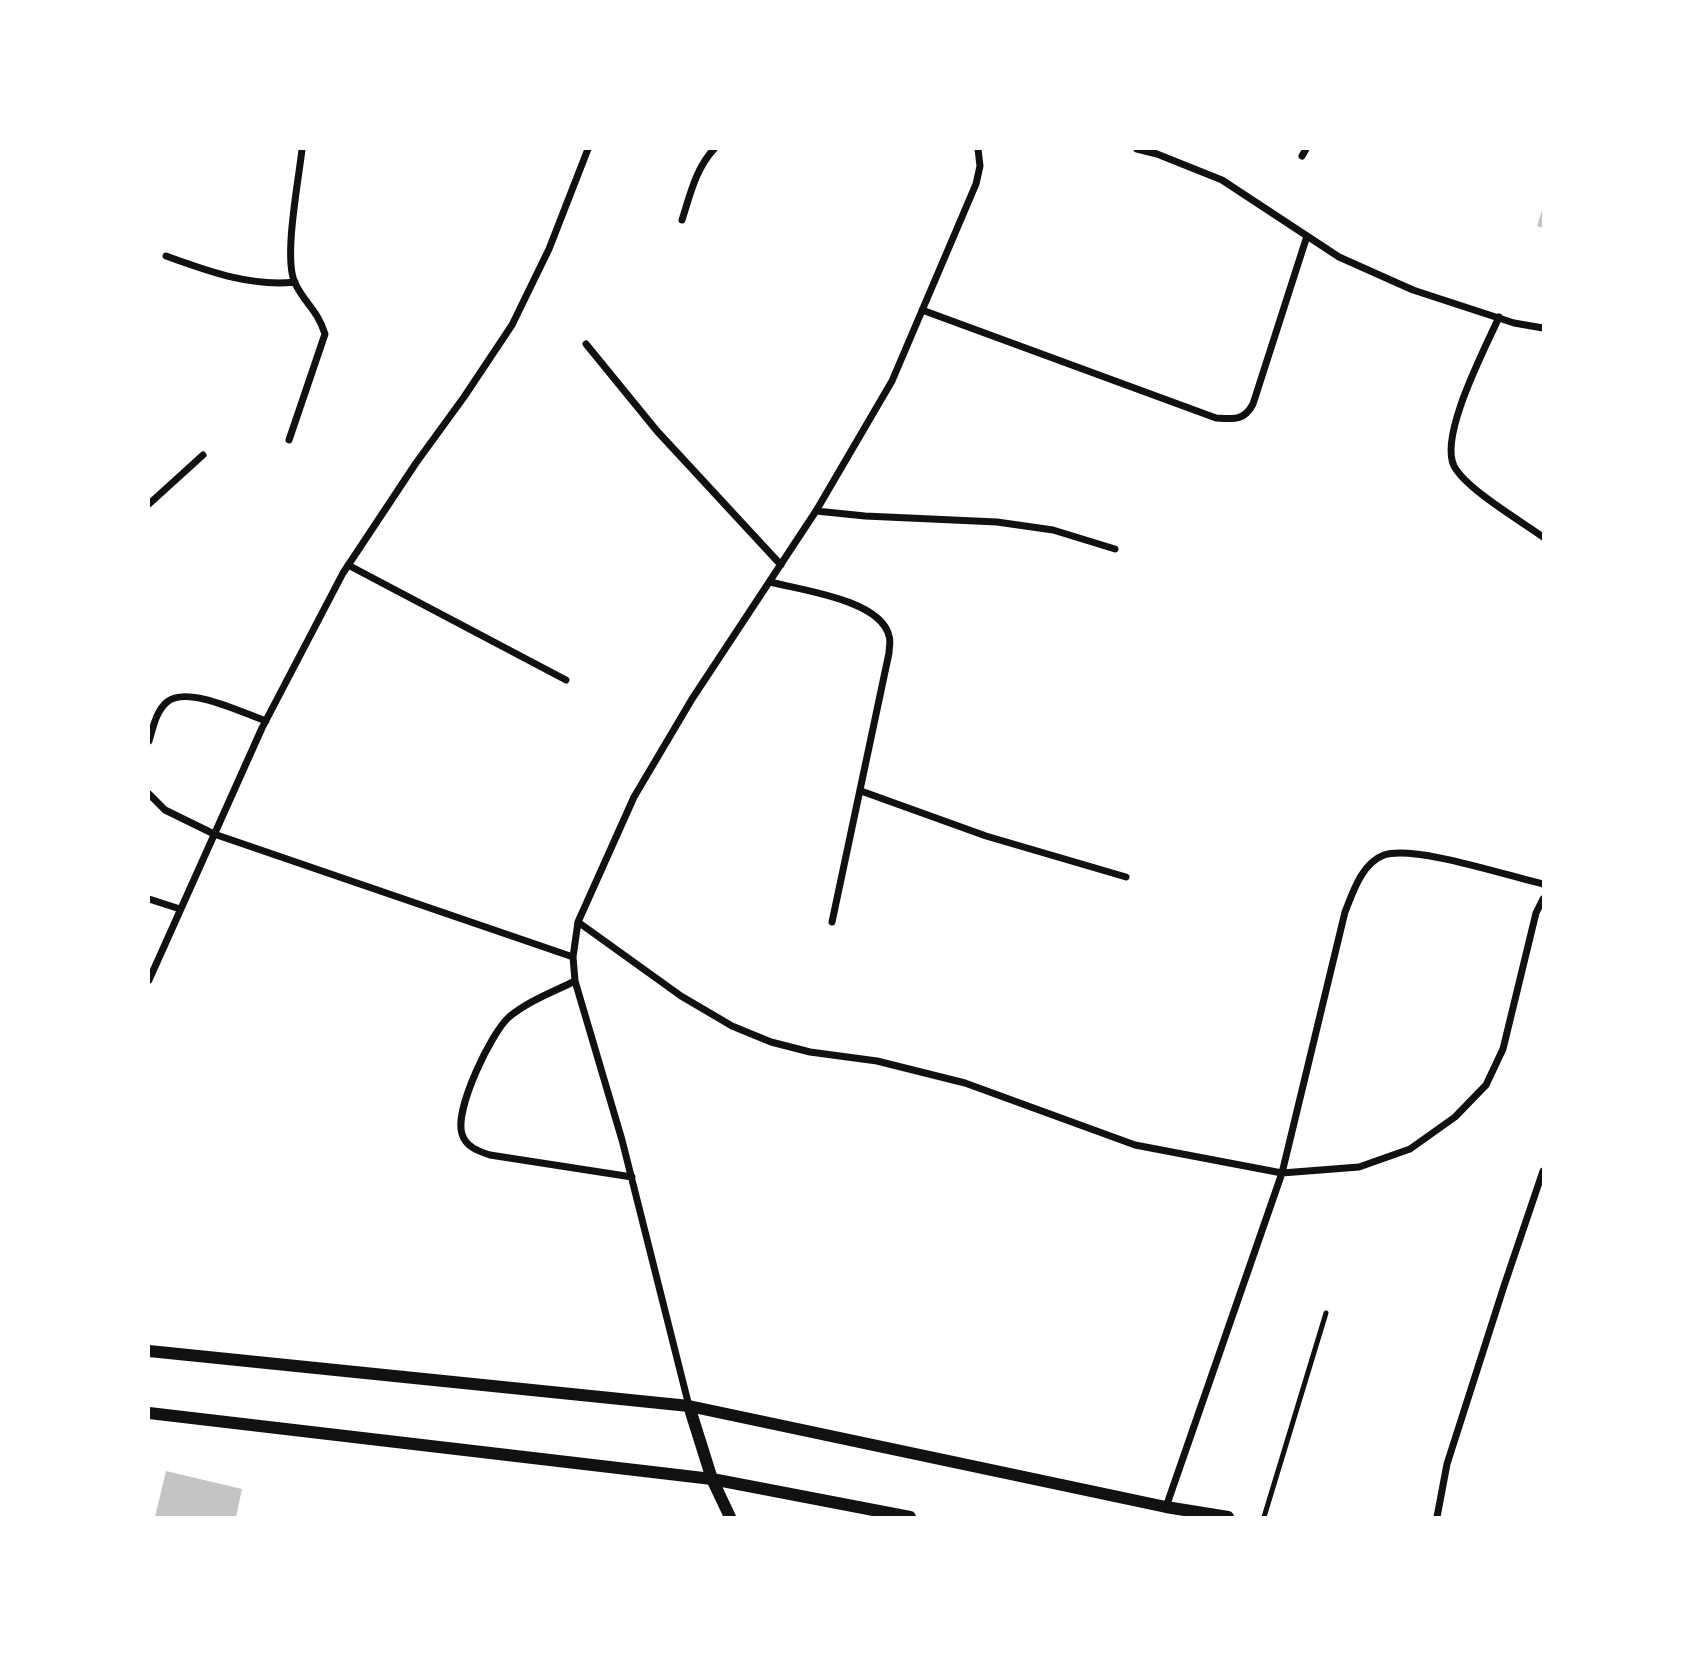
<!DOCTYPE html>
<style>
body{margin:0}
#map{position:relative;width:1692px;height:1666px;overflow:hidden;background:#fff;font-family:"Noto Sans",sans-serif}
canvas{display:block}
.frame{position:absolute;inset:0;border:150px solid #fff;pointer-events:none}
</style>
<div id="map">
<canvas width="1692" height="1666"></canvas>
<div class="frame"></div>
</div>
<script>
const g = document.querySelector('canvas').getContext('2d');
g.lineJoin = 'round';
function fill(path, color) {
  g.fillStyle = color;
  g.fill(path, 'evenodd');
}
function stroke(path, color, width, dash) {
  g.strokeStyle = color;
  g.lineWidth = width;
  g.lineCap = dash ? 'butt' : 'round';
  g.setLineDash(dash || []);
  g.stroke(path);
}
fill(new Path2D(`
 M 1543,207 L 1543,228 L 1537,226 Z
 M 166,1471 L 242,1489 L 236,1517 L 155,1517 Z`), '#c4c4c4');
stroke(new Path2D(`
 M 1264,1517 L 1326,1313`), '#111', 5);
stroke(new Path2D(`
 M 1137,149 L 1157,154 L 1222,180 L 1339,257 L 1413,290 L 1514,323 L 1543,328
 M 1302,156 L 1306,149
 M 682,220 C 690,195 696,168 714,149
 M 166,256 C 208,271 250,287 295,282
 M 922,310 L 1216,418 C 1234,419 1244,421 1253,404 L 1307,236
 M 1499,317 C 1485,349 1439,435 1454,466 C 1466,489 1521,521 1543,537
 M 586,344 L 657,431 L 781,565
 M 289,440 L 325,334 C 317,309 305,304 295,283 C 283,258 299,179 302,149
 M 149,504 L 203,455
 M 816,511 L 865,516 L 997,522 L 1053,530 L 1115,549
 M 348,565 L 566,680
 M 770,582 C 801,590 881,600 889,636 C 891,641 889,648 889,653 L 832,922
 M 149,741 C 153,728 156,711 167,702 C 187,685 243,713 266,721
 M 861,791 L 986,836 L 1126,877
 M 149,794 L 165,810 L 214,834 L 573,957
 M 149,899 L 180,909
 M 578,922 L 681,996 L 732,1026 L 771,1042 L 810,1052 L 877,1061 L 965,1083 L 1135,1145 L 1282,1173 L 1359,1167 L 1410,1149 L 1455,1117 L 1486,1085 L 1503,1049 L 1536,913 L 1543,899
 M 149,980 L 262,728 L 343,573 L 416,463 L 464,397 L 512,325 L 549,249 L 588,149
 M 575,981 C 553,992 528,1001 509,1017 C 491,1033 454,1110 462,1134 C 466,1147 478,1151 490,1155 L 632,1177
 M 689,1406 L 622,1140 L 575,981 L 573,957 L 578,922 L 634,797 L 692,699 L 816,511 L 892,381 L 976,184 L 980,166 L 978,149
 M 1166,1507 L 1282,1173 L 1345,912 C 1353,892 1362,863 1384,855 C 1415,845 1508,876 1543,884
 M 1437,1517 L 1447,1464 L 1504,1286 L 1543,1171`), '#111', 7);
stroke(new Path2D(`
 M 149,1351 L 689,1406 L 1166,1507 L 1228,1517
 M 689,1406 L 712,1479 L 730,1517
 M 149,1413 L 712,1479 L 910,1517`), '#111', 12);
</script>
